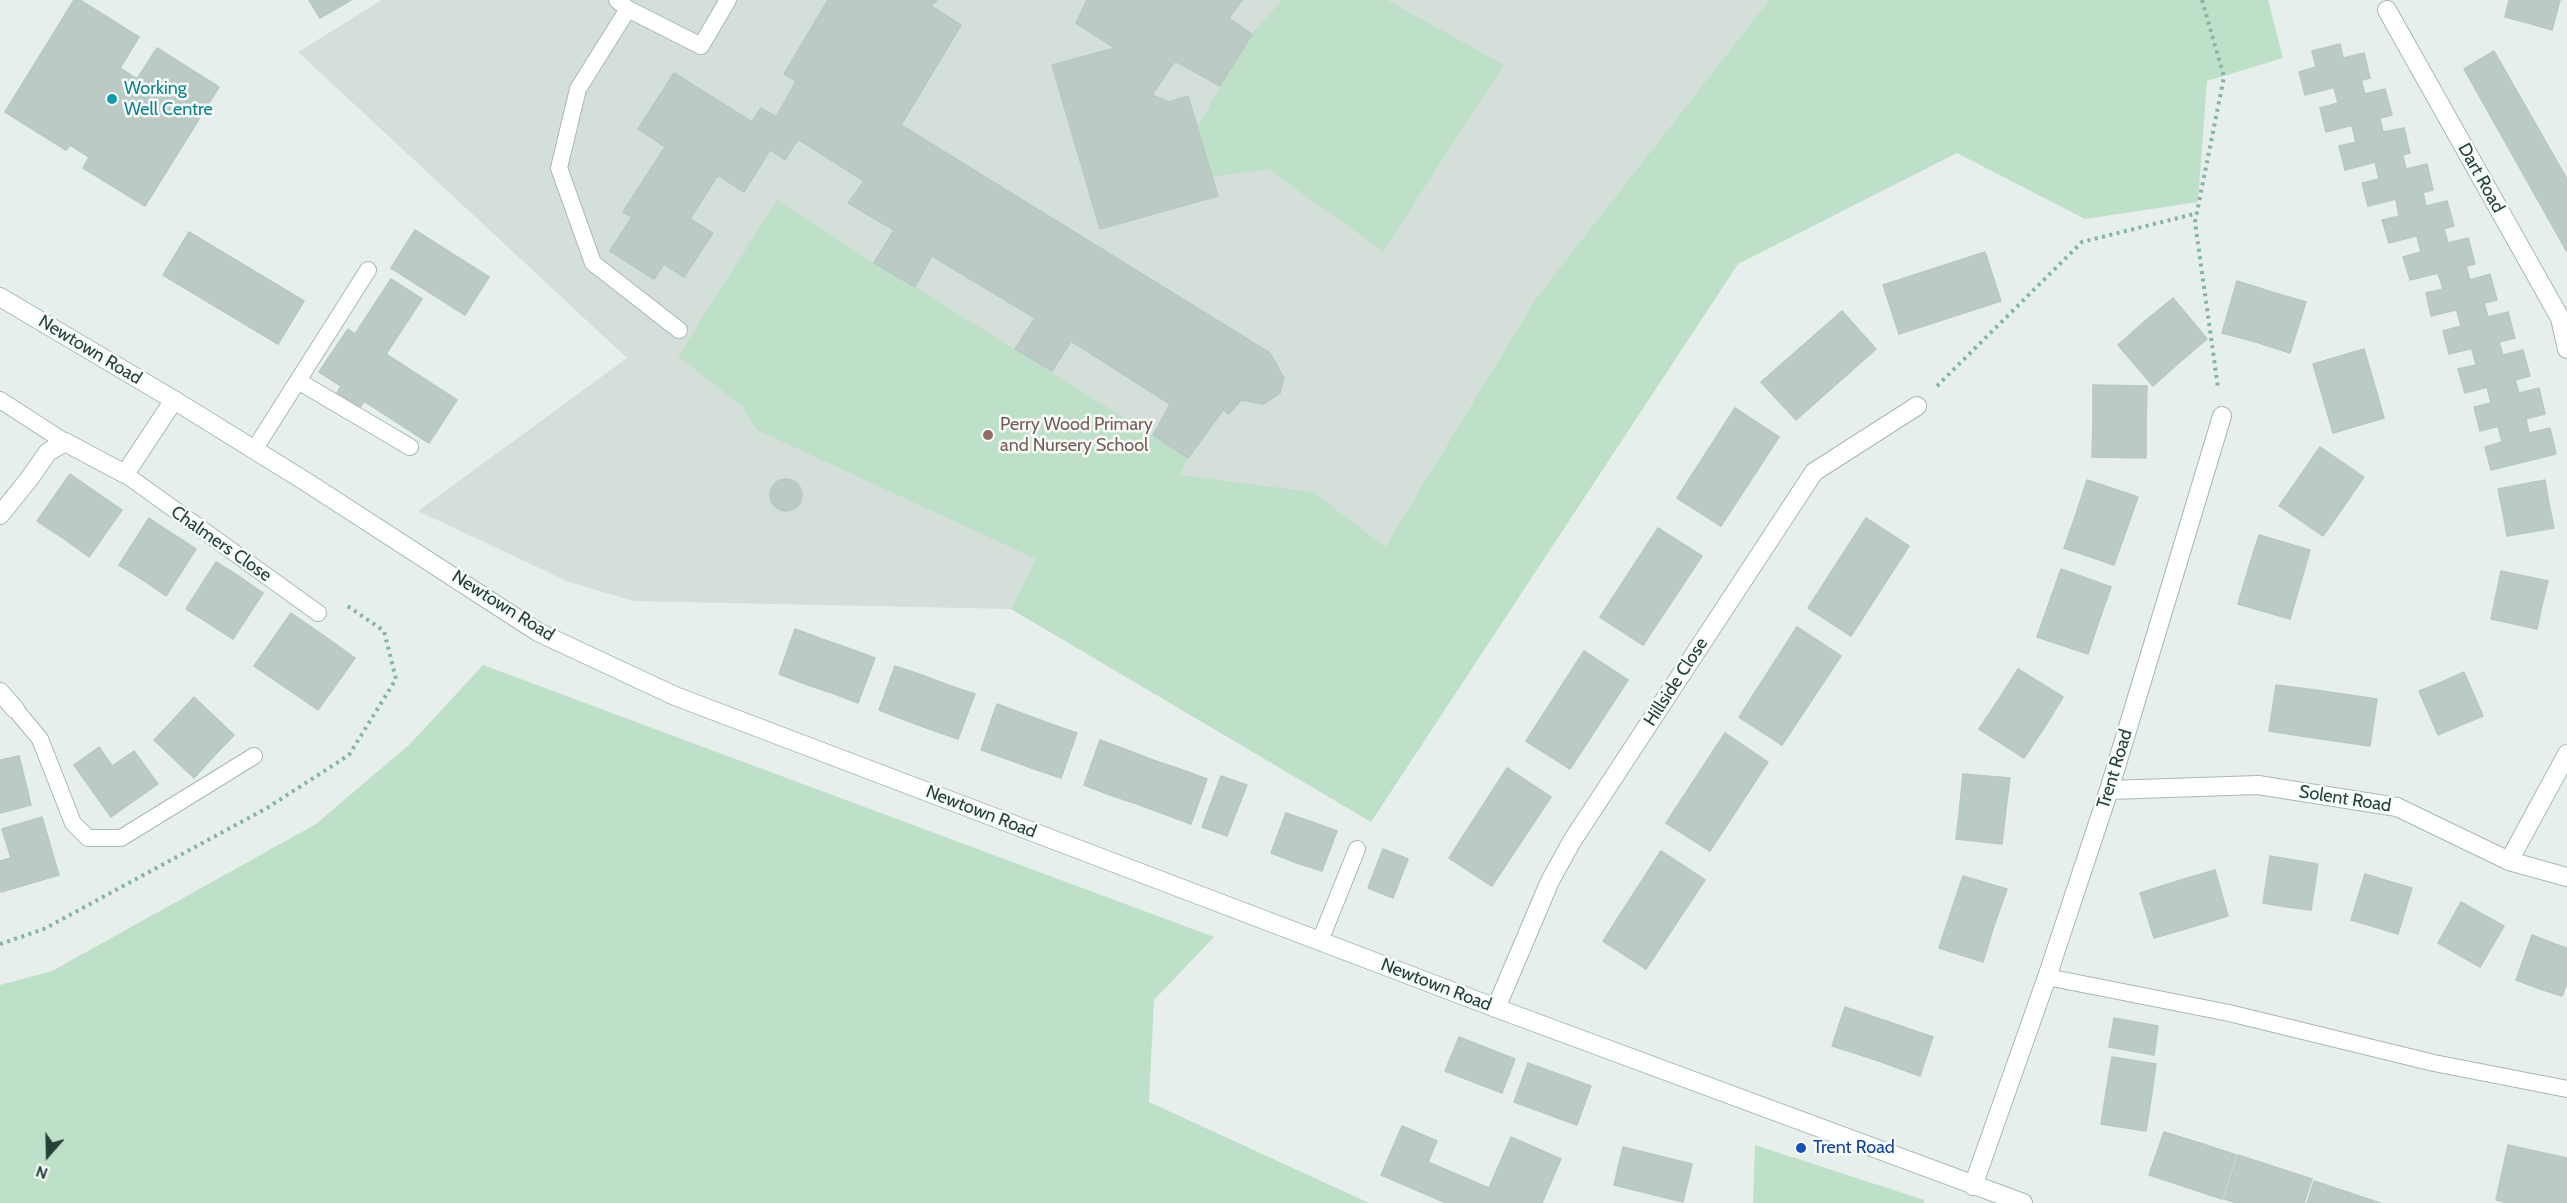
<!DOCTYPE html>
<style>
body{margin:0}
#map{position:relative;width:2567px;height:1203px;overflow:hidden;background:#e6efeb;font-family:Cabin,sans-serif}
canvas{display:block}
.north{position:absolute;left:18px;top:1125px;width:60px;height:60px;-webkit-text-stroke:4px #f7fbf9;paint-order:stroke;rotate:200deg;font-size:16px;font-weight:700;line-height:24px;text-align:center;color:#24423a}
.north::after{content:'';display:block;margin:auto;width:21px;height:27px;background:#24423a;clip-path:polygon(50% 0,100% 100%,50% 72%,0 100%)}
</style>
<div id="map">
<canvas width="2567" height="1203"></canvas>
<div class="north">N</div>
</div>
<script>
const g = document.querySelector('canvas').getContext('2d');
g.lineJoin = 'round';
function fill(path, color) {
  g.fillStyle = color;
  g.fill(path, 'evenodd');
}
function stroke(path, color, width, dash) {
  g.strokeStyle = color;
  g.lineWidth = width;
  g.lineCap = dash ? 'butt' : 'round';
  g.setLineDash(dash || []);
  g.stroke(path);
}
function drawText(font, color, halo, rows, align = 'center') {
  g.font = font + ' Cabin,sans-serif';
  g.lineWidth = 5;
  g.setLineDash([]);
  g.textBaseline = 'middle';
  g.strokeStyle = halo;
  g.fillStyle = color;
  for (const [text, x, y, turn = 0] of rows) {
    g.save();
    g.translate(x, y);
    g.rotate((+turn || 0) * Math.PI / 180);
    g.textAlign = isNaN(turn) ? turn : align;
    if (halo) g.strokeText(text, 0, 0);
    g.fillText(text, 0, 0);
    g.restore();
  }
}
fill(new Path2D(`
 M 382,0 L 1769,0 L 1536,298 L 1385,547 L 1240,744 L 1011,609 L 634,601 L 569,582 L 418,511 L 627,358 L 298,52 Z`), '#d4dfda');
fill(new Path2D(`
 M 1282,0 L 1387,0 L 1504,65 L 1383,251 L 1268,169 L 1212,177 L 1197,127 L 1252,34 Z
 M 1769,0 L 2268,0 L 2283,58 L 2207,81 L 2198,202 L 2085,219 L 1957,153 L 1738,264 L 1371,822 L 1011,609 L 1036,559 L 757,430 L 742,406 L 678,356 L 777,200 L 874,263 L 915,287 L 1188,458 L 1180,475 L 1313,492 L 1385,547 L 1536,298 Z
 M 483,665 L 1214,937 L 1154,1000 L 1149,1102 L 1369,1203 L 0,1203 L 0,985 L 52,971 L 316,824 L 410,744 Z
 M 1755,1145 L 1924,1200 L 1924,1203 L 1753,1203 Z`), '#bfe0c8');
const building = new Path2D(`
 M 74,0 L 80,0 L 139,37 L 120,68 L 137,79 L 157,48 L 219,87 L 145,206 L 83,168 L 89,157 L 70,145 L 66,150 L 5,112 Z
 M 309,0 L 351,0 L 320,18 Z
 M 828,0 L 937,0 L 931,6 L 961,25 L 901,125 L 1270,353 L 1284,378 L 1280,393 L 1263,404 L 1241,400 L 1229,414 L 1223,410 L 1188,458 L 1153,435 L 1170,404 L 1071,341 L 1052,371 L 1015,349 L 1035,318 L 932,256 L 915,287 L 874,263 L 894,230 L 848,203 L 864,181 L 798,139 L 785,160 L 770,150 L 744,192 L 718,175 L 690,219 L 713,233 L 684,277 L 664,264 L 654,279 L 610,251 L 632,217 L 623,212 L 665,147 L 638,129 L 674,73 L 752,122 L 761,108 L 776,117 L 796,81 L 784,74 Z
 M 1087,0 L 1242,0 L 1229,18 L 1252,34 L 1220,86 L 1175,61 L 1152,95 L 1169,102 L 1188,96 L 1218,196 L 1100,229 L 1052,65 L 1115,48 L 1076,23 Z
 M 2509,0 L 2534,0 L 2528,23 L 2505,17 Z
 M 2534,0 L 2560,0 L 2552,30 L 2528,23 Z
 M 2340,44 L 2343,58 L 2364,53 L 2370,78 L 2305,95 L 2299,72 L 2316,67 L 2312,51 Z
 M 2494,51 L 2567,179 L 2567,252 L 2464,69 Z
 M 2361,80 L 2365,94 L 2385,89 L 2392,115 L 2326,132 L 2320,108 L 2338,103 L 2334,88 Z
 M 2380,119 L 2383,132 L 2404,128 L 2410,153 L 2345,170 L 2339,146 L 2356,142 L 2352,126 Z
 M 2403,156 L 2406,169 L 2427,164 L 2433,190 L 2368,206 L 2362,183 L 2379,179 L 2375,162 Z
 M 2423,192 L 2426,206 L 2447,201 L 2454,226 L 2389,243 L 2382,220 L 2399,216 L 2396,200 Z
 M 2444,229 L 2448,243 L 2468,238 L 2475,264 L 2410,280 L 2403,257 L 2421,252 L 2417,236 Z
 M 415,230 L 489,277 L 465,315 L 391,268 Z
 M 189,232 L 304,301 L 278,344 L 163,275 Z
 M 1985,252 L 2001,301 L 1899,334 L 1883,285 Z
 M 2466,266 L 2470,280 L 2490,274 L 2497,300 L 2431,316 L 2426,293 L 2443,289 L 2438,273 Z
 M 391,279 L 422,299 L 386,354 L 457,400 L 429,443 L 364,401 L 360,407 L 337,393 L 341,386 L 319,372 L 348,329 L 355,334 Z
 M 2237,281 L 2272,292 L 2256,342 L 2222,333 Z
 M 2272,292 L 2306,302 L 2290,353 L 2256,342 Z
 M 2173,298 L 2207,339 L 2180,362 L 2145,321 Z
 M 2484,303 L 2488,317 L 2508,312 L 2515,338 L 2449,354 L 2443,331 L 2461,326 L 2457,311 Z
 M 1842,311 L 1876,349 L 1796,420 L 1761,382 Z
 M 2145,321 L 2180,362 L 2153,386 L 2118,345 Z
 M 2499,342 L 2503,355 L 2523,350 L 2530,376 L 2465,393 L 2458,369 L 2476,365 L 2472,349 Z
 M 2364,349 L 2374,383 L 2323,398 L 2313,364 Z
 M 2515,380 L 2519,393 L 2539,388 L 2545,414 L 2480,431 L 2474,407 L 2491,403 L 2487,387 Z
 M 2374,383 L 2384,418 L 2333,433 L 2323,398 Z
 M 2093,385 L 2147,386 L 2146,422 L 2093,420 Z
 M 1735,408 L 1779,437 L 1721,526 L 1677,498 Z
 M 2526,419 L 2529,433 L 2550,428 L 2556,454 L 2491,470 L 2485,447 L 2502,442 L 2498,426 Z
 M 2093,420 L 2146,422 L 2146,458 L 2092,457 Z
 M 2320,447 L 2364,477 L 2344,506 L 2300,476 Z
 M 70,474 L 96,492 L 63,538 L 37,521 Z
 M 2300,476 L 2344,506 L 2323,536 L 2279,506 Z
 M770 495a16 16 0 1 1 32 0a16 16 0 1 1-32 0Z
 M 2087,480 L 2138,497 L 2126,531 L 2076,514 Z
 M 2545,480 L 2549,504 L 2503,513 L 2498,489 Z
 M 96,492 L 122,510 L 89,557 L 63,538 Z
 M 2549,504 L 2554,528 L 2507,536 L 2503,513 Z
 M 2076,514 L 2126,531 L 2114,565 L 2064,548 Z
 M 149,518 L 173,534 L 143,580 L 119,565 Z
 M 1866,518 L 1909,546 L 1851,636 L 1808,608 Z
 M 1658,528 L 1702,556 L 1643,645 L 1600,617 Z
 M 173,534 L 196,549 L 166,596 L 143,580 Z
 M 2259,535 L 2310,550 L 2300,585 L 2248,570 Z
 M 216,562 L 240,577 L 210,624 L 186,609 Z
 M 2061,569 L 2111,587 L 2099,621 L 2049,603 Z
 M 2248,570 L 2300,585 L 2290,619 L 2238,604 Z
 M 2501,571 L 2548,581 L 2542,605 L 2496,595 Z
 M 240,577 L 263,593 L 233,639 L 210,624 Z
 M 2496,595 L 2542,605 L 2537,629 L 2491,619 Z
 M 2049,603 L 2099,621 L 2088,654 L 2037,637 Z
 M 291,613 L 323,635 L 286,688 L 254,666 Z
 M 1797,627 L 1841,656 L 1782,745 L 1739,717 Z
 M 795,629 L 822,639 L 805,684 L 779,674 Z
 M 323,635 L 355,658 L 318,710 L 286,688 Z
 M 822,639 L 848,648 L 832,693 L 805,684 Z
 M 848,648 L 875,658 L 858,703 L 832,693 Z
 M 1584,651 L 1628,680 L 1570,769 L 1526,741 Z
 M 895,666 L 922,675 L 905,720 L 879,710 Z
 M 2018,669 L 2063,697 L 2044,728 L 1999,699 Z
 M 2464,672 L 2483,716 L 2461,725 L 2442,682 Z
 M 922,675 L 948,685 L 932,730 L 905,720 Z
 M 2442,682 L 2461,725 L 2438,735 L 2419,691 Z
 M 948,685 L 975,694 L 958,739 L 932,730 Z
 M 2276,685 L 2308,689 L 2301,736 L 2269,731 Z
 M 2308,689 L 2343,694 L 2335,741 L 2301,736 Z
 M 2343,694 L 2377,699 L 2370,746 L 2335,741 Z
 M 194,697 L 234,735 L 214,756 L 174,719 Z
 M 1999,699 L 2044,728 L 2024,758 L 1979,729 Z
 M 997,704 L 1024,714 L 1007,759 L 981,750 Z
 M 1024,714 L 1051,724 L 1034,769 L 1007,759 Z
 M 174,719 L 214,756 L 194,778 L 154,740 Z
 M 1051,724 L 1077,733 L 1061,778 L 1034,769 Z
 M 1725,733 L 1768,762 L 1710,851 L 1666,823 Z
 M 1100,740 L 1127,750 L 1110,795 L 1084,785 Z
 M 99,747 L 112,766 L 134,751 L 158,784 L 111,817 L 74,765 Z
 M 1127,750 L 1153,760 L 1137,804 L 1110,795 Z
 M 19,756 L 31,805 L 0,813 L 0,760 Z
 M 1153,760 L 1180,769 L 1164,814 L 1137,804 Z
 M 1507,768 L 1551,797 L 1492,886 L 1449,858 Z
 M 1180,769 L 1207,779 L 1191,824 L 1164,814 Z
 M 1963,774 L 2010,778 L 2006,809 L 1960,804 Z
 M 1221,776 L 1247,785 L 1227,836 L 1202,827 Z
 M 1960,804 L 2006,809 L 2002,844 L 1956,839 Z
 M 1286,813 L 1312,822 L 1297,863 L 1271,853 Z
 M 42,817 L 59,875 L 1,892 L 0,861 L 11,858 L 2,829 Z
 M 1312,822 L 1337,831 L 1322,871 L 1297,863 Z
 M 1383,849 L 1408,859 L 1393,898 L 1368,888 Z
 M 1661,851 L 1705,880 L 1646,969 L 1603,941 Z
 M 2270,856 L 2294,860 L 2287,907 L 2263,903 Z
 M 2294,860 L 2318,864 L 2311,910 L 2287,907 Z
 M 2215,870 L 2228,916 L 2205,923 L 2191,877 Z
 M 2365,874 L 2388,881 L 2375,927 L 2351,920 Z
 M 1963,876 L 2007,889 L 1994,926 L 1951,912 Z
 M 2191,877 L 2205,923 L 2182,930 L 2168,884 Z
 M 2388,881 L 2412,888 L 2398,934 L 2375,927 Z
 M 2168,884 L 2182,930 L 2154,938 L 2140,893 Z
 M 2461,902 L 2482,914 L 2459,955 L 2438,943 Z
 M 1951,912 L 1994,926 L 1983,962 L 1939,948 Z
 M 2482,914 L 2504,926 L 2480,967 L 2459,955 Z
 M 2532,935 L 2555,944 L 2540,989 L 2516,980 Z
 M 2555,944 L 2567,948 L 2567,983 L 2562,996 L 2540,989 Z
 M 1845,1007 L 1889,1022 L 1876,1060 L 1832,1046 Z
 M 2114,1018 L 2158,1026 L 2154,1055 L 2109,1047 Z
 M 1889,1022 L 1933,1037 L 1920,1076 L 1876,1060 Z
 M 1459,1037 L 1515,1059 L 1502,1093 L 1445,1071 Z
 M 2112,1057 L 2156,1064 L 2152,1093 L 2107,1086 Z
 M 1528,1063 L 1591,1086 L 1577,1125 L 1514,1102 Z
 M 2107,1086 L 2152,1093 L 2146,1131 L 2101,1124 Z
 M 1402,1126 L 1437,1141 L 1428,1162 L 1489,1188 L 1511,1137 L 1561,1159 L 1542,1203 L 1446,1203 L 1381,1175 Z
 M 2164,1132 L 2200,1143 L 2186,1187 L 2149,1175 Z
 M 2200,1143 L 2236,1155 L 2222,1199 L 2186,1187 Z
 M 2508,1145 L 2544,1153 L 2532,1203 L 2508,1203 L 2496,1200 Z
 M 1623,1147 L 1692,1164 L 1683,1202 L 1614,1185 Z
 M 2544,1153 L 2567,1158 L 2567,1203 L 2532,1203 Z
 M 2238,1155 L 2275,1167 L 2263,1203 L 2237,1203 L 2224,1199 Z
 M 2275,1167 L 2312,1179 L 2304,1203 L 2263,1203 Z
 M 2314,1181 L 2350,1193 L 2347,1203 L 2307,1203 Z
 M 2350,1193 L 2380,1203 L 2347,1203 Z`);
fill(building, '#bbcac4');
stroke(building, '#b8c9c2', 1.5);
const lane = new Path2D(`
 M 617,0 L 628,9 L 701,46 L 728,0
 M 628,9 L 578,89 L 559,168 L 593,263 L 679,330
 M 298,381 L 410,447
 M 0,400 L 65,442
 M 254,450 L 368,270
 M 125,474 L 318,613
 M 15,709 L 40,739 L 73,823 L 88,838 L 121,838 L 254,756
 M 1320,941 L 1357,849
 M 2047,977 L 2229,1013 L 2434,1063 L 2567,1089`);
const street = new Path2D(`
 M 2387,10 L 2560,318 L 2567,349
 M 0,515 L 29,479 L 48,452 L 65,442 L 125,474 L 174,400
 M 0,692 L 15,709
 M 2109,790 L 2258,785 L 2397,807 L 2509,861 L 2567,877
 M 2509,861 L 2567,754
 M 1496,1008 L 1550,881 L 1572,841 L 1814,472 L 1917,406
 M 1973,1186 L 2047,977 L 2109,790 L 2222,416`);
const secondary = new Path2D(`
 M 0,297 L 174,400 L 308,483 L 538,632 L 675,696 L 1496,1008 L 2023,1203`);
stroke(lane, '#a8b8b2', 18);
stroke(street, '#a8b8b2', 20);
stroke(secondary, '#a4bbb3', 20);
stroke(new Path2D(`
 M 2202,0 L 2224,77 L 2195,222 L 2218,388
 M 1937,386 L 2082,242 L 2198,213
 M 0,944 L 44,929 L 267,808 L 349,755 L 396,679 L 384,631 L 346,605`), '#86b3a5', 4, [3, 4.5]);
stroke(lane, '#fff', 16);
stroke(street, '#fff', 18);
stroke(secondary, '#fff', 18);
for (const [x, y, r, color] of [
 [112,99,6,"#0f9aa8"],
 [988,435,6,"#8d6e63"],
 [1801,1148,6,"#1a4fb4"]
]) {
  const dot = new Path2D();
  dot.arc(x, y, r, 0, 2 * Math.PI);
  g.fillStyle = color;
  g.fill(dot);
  stroke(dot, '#f7fbf9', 2);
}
drawText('18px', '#0d838f', '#f7fbf9', [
 ["Working",124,89],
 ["Well Centre",124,110]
], 'left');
drawText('18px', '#24423a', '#f7fbf9', [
 ["Dart Road",2481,178,61],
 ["Newtown Road",90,350,31],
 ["Chalmers Close",221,544,35],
 ["Newtown Road",503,606,32],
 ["Hillside Close",1676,682,-57],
 ["Trent Road",2115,769,-73],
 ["Solent Road",2345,799,9],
 ["Newtown Road",981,812,21],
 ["Newtown Road",1436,985,21]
]);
drawText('18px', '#785e54', '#f7fbf9', [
 ["Perry Wood Primary",1000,425],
 ["and Nursery School",1000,446]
], 'left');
drawText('18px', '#164399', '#f7fbf9', [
 ["Trent Road",1813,1148]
], 'left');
</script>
